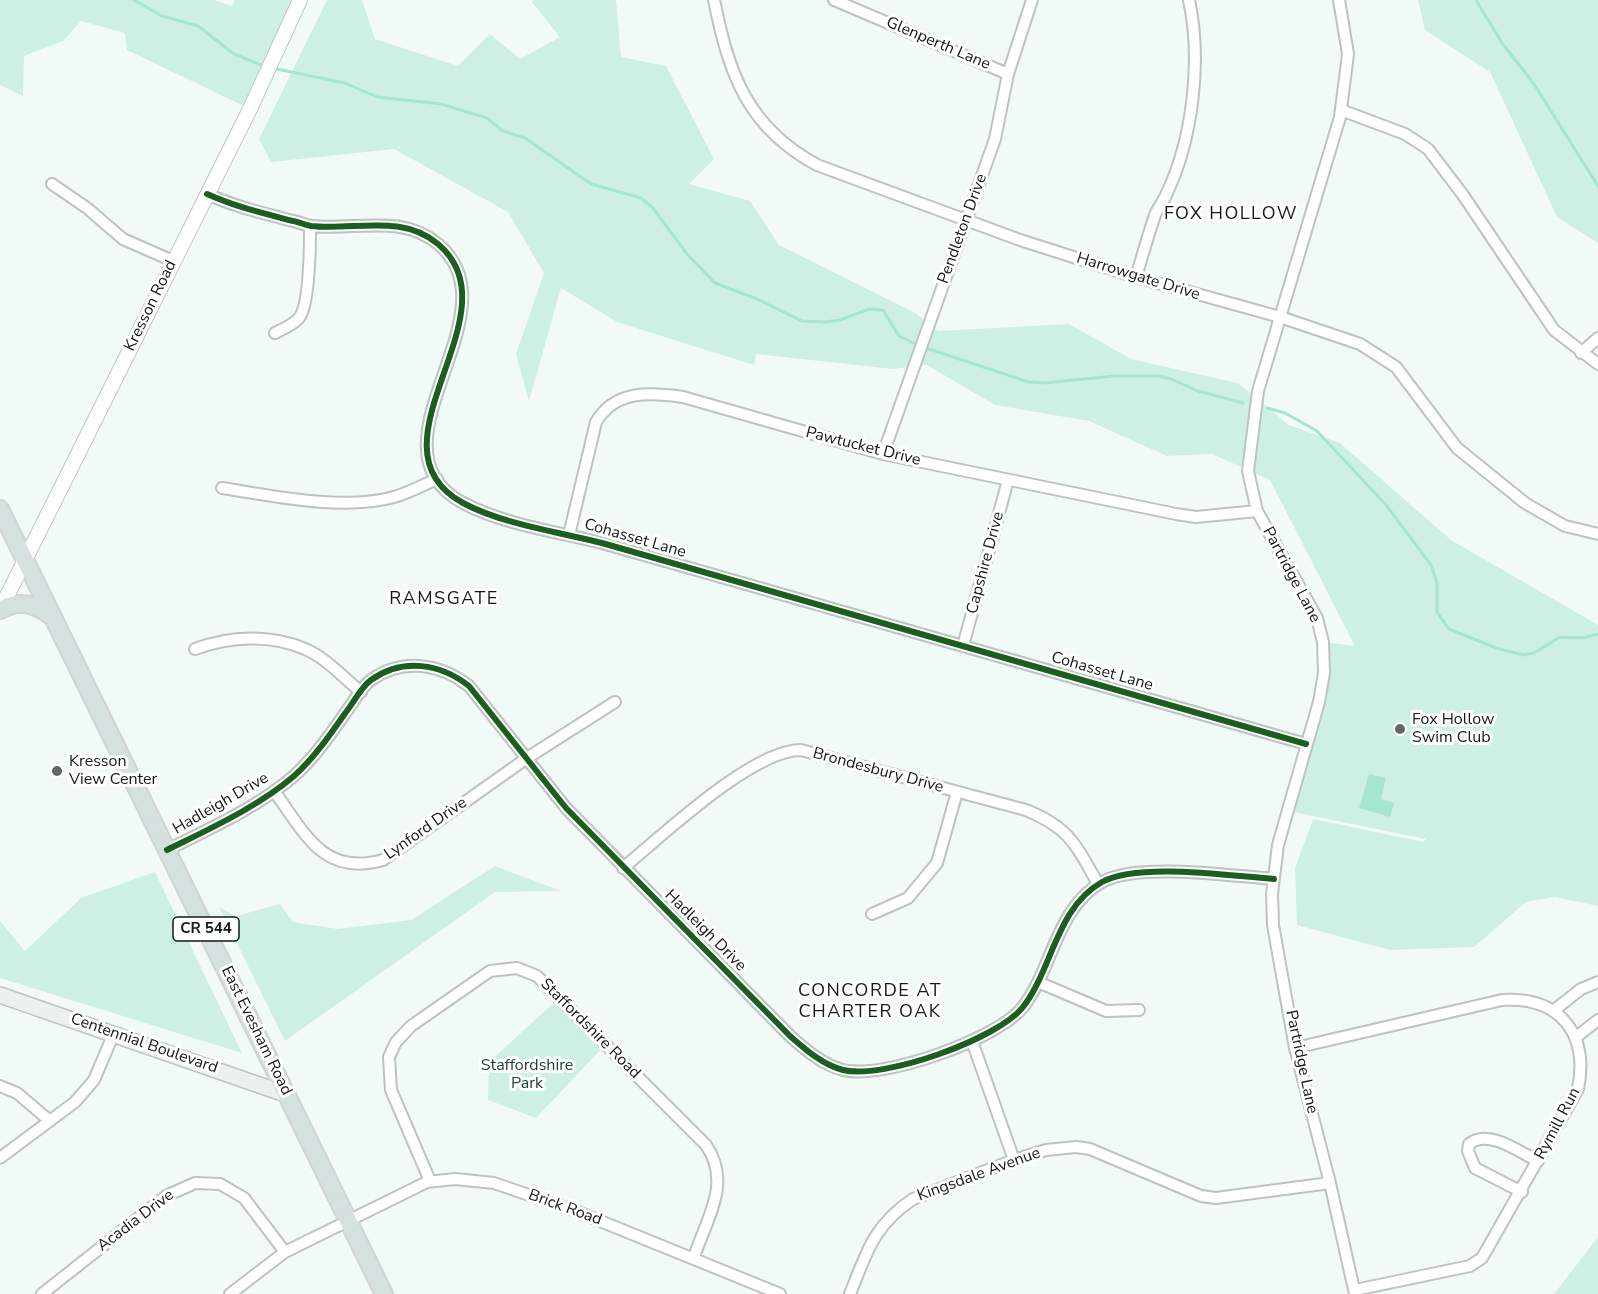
<!DOCTYPE html>
<style>
body{margin:0}
canvas{display:block;background:#f2faf7}
</style>
<canvas width="1598" height="1294"></canvas>
<script>
const g = document.querySelector('canvas').getContext('2d');
g.lineJoin = 'round';
function fill(path, color) {
  g.fillStyle = color;
  g.fill(path, 'evenodd');
}
function stroke(path, color, width, dash) {
  g.strokeStyle = color;
  g.lineWidth = width;
  g.lineCap = dash ? 'butt' : 'round';
  g.setLineDash(dash || []);
  g.stroke(path);
}
function drawText(font, color, halo, rows, align = 'center') {
  g.font = font + ' "Nunito Sans",sans-serif';
  g.lineWidth = 6;
  g.setLineDash([]);
  g.textBaseline = 'middle';
  g.strokeStyle = halo;
  g.fillStyle = color;
  for (const [text, x, y, turn = 0] of rows) {
    g.save();
    g.translate(x, y);
    g.rotate((+turn || 0) * Math.PI / 180);
    g.textAlign = isNaN(turn) ? turn : align;
    if (halo) g.strokeText(text, 0, 0);
    g.fillText(text, 0, 0);
    g.restore();
  }
}
fill(new Path2D(`
 M 0,0 L 215,0 L 232,6 L 235,0 L 300,0 L 250,109 L 127,50 L 125,33 L 81,21 L 63,41 L 24,56 L 23,96 L 0,85 Z
 M 327,0 L 362,0 L 375,39 L 458,66 L 490,34 L 520,59 L 560,37 L 532,2 L 534,0 L 616,0 L 621,57 L 666,66 L 714,159 L 689,184 L 750,201 L 779,245 L 917,314 L 938,331 L 1069,324 L 1131,359 L 1238,383 L 1289,425 L 1340,443 L 1451,540 L 1598,625 L 1598,906 L 1555,897 L 1526,902 L 1474,947 L 1390,950 L 1297,925 L 1295,868 L 1313,819 L 1423,842 L 1426,839 L 1288,811 L 1319,702 L 1323,642 L 1355,646 L 1270,480 L 1212,454 L 1167,456 L 1089,421 L 995,405 L 927,365 L 893,369 L 756,354 L 754,365 L 617,322 L 561,288 L 529,401 L 516,354 L 544,273 L 508,212 L 394,149 L 271,162 L 259,139 Z
 M 1418,0 L 1598,0 L 1598,243 L 1557,217 L 1490,72 L 1425,30 Z
 M 495,866 L 561,891 L 495,892 L 285,1041 L 219,907 L 236,916 L 280,904 L 293,922 L 338,929 L 411,920 Z
 M 155,872 L 242,1053 L 0,978 L 0,921 L 25,951 L 81,898 Z
 M 559,998 L 606,1044 L 536,1118 L 488,1100 L 489,1062 Z
 M 1598,1237 L 1598,1294 L 1554,1294 Z`), '#cef0e4');
fill(new Path2D(`
 M 1369,774 L 1386,778 L 1381,799 L 1394,803 L 1390,817 L 1359,808 Z`), '#a5e6d0');
stroke(new Path2D(`
 M 134,0 L 162,16 L 198,26 L 234,54 L 261,65
 M 1476,0 L 1502,43 L 1534,84 L 1598,186
 M 277,69 L 345,83 L 377,97 L 441,104 L 487,118 L 503,131 L 525,138 L 591,184 L 641,198 L 653,208 L 687,254 L 715,283 L 757,299 L 802,321 L 824,322 L 840,320 L 869,309 L 883,310 L 899,336 L 916,344
 M 926,348 L 1029,382 L 1043,383 L 1114,376 L 1158,376 L 1171,379 L 1198,391 L 1243,403
 M 1267,408 L 1285,413 L 1317,431 L 1386,505 L 1431,565 L 1437,583 L 1437,612 L 1449,629 L 1496,648 L 1523,655 L 1534,653 L 1560,637 L 1583,638 L 1598,634`), '#a5e6d0', 3);
const minor = new Path2D(`
 M 714,0 C 729,74 747,127 817,165 L 1020,240 L 1136,277 L 1280,317 L 1360,344 L 1396,367 L 1457,448 L 1525,503 L 1565,526 L 1598,534
 M 834,0 L 1008,74
 M 1339,0 L 1348,54 L 1340,117 L 1258,391 L 1248,471 L 1257,511 L 1317,618 L 1323,642 L 1324,673 L 1319,702 L 1278,845 L 1272,894 L 1273,925 L 1295,1048 L 1330,1183 L 1355,1294
 M 1341,110 L 1405,134 L 1428,149 L 1463,195 L 1554,330 L 1598,364
 M 52,184 L 87,208 L 123,239 L 173,261
 M 207,194 C 236,207 263,213 293,221 C 299,222 305,225 311,226 C 354,231 401,213 438,244 C 520,313 359,446 463,503 C 502,524 558,532 602,543 L 1306,744
 M 1136,277 C 1142,257 1148,236 1155,215 C 1158,208 1163,202 1166,195 C 1193,139 1202,60 1189,0
 M 275,333 C 283,329 293,325 299,318 C 310,304 310,246 310,226
 M 1581,353 L 1598,338
 M 883,454 L 995,139 L 1008,74 L 1032,0
 M 222,488 C 273,496 343,511 394,497 C 408,493 423,485 437,479
 M 569,535 L 596,422 C 615,390 649,392 683,397 L 883,454 L 1176,514 L 1196,517 L 1257,511
 M 963,646 L 1008,480
 M 195,649 C 230,636 271,634 305,649 C 325,657 344,678 361,692
 M 274,791 C 305,833 323,877 383,860 L 527,758 L 615,702
 M 167,850 C 209,829 258,807 294,776 C 314,758 330,735 346,712 C 354,702 361,687 371,680 C 403,657 441,664 469,686 L 566,808 L 790,1036 C 806,1050 823,1065 843,1070 C 883,1080 998,1039 1023,1007 C 1053,968 1056,908 1102,882 C 1138,862 1231,876 1274,879
 M 623,868 C 662,836 752,750 801,750 L 1026,810 C 1070,828 1076,845 1098,884
 M 872,914 L 908,898 L 937,863 L 957,792
 M 1038,982 L 1106,1011 L 1139,1010
 M 1553,1011 L 1581,989 L 1598,982
 M 1575,1038 L 1598,1020
 M 972,1041 L 1014,1160
 M 1295,1048 L 1502,1000 C 1560,996 1589,1034 1578,1089 L 1482,1258 L 1470,1266 L 1355,1290
 M 0,1086 L 17,1093 L 50,1121
 M 0,1158 L 75,1102 L 94,1080 L 114,1033
 M 430,1181 L 391,1090 L 389,1057 L 396,1042 L 411,1026 L 490,971 L 517,968 L 537,976 L 706,1145 C 732,1183 707,1218 694,1257
 M 1522,1192 L 1475,1168 L 1468,1151 L 1469,1144 C 1488,1128 1519,1152 1538,1161
 M 42,1294 L 166,1196 L 195,1183 L 220,1184 L 244,1198 L 285,1252
 M 230,1294 L 285,1252 L 427,1182 L 455,1179 L 494,1183 L 578,1212 L 780,1294
 M 850,1294 C 867,1252 873,1226 913,1199 L 1014,1160 L 1046,1150 L 1076,1147 L 1090,1149 L 1201,1196 L 1216,1198 L 1330,1183`);
const tertiary = new Path2D(`
 M 0,610 L 250,109 L 300,0`);
const secondary = new Path2D(`
 M 0,995 L 288,1095`);
const primary = new Path2D(`
 M 0,509 L 384,1294
 M 0,610 C 19,599 35,604 51,616`);
stroke(minor, '#bdc3c1', 14);
stroke(tertiary, '#bdc3c1', 16);
stroke(secondary, '#bdc3c1', 18);
stroke(primary, '#d0d4d2', 20);
stroke(minor, '#fdfefe', 10);
stroke(tertiary, '#fdfefe', 14);
stroke(secondary, '#eaf1ee', 15);
stroke(primary, '#d5e1de', 16);
stroke(new Path2D(`
 M 207,194 C 236,207 263,213 293,221 C 299,222 305,225 311,226 C 354,231 401,213 438,244 C 520,313 359,446 463,503 C 502,524 558,532 602,543 L 1306,744
 M 167,850 C 209,829 258,807 294,776 C 314,758 330,735 346,712 C 354,702 361,687 371,680 C 403,657 441,664 469,686 L 566,808 L 790,1036 C 806,1050 823,1065 843,1070 C 883,1080 998,1039 1023,1007 C 1053,968 1056,908 1102,882 C 1138,862 1231,876 1274,879`), '#1b5e20', 6);
for (const [x, y, r, color] of [
 [1400,729,6,"#616865"],
 [57,771,6,"#616865"]
]) {
  const dot = new Path2D();
  dot.arc(x, y, r, 0, 2 * Math.PI);
  g.fillStyle = color;
  g.fill(dot);
  stroke(dot, '#fff', 2);
}
for (const [x, y, w] of [
 [206,929,66]
]) {
  const box = new Path2D();
  box.roundRect(x - w / 2, y - 12, w, 24, 4.5);
  g.fillStyle = '#fff';
  g.fill(box);
  stroke(box, '#131917', 1.5);
}
drawText('bold 15px', '#131917', null, [
 ["CR 544",206,929]
]);
drawText('16px', '#131917', '#fff', [
 ["Glenperth Lane",938,44,23],
 ["Pendleton Drive",963,229,-70],
 ["Harrowgate Drive",1138,277,17],
 ["Kresson Road",151,306,-64],
 ["Pawtucket Drive",863,447,14],
 ["Cohasset Lane",635,539,16],
 ["Capshire Drive",986,563,-75],
 ["Partridge Lane",1291,575,62],
 ["Cohasset Lane",1102,672,16],
 ["Brondesbury Drive",878,771,15],
 ["Hadleigh Drive",221,804,-30],
 ["Lynford Drive",426,829,-35],
 ["Hadleigh Drive",705,931,45],
 ["Staffordshire Road",590,1029,45],
 ["East Evesham Road",256,1031,64],
 ["Centennial Boulevard",144,1044,19],
 ["Partridge Lane",1301,1062,78],
 ["Rymill Run",1558,1124,-62],
 ["Kingsdale Avenue",979,1175,-20],
 ["Brick Road",565,1208,20],
 ["Acadia Drive",136,1221,-37]
]);
drawText('16px', '#131917', '#fff', [
 ["Fox Hollow",1412,720],
 ["Swim Club",1412,738],
 ["Kresson",69,762],
 ["View Center",69,780]
], 'left');
drawText('16px', '#1b4336', '#fff', [
 ["Staffordshire",527,1066],
 ["Park",527,1084]
]);
g.letterSpacing = '1.5px';
drawText('18px', '#131917', '#fff', [
 ["FOX HOLLOW",1231,215],
 ["RAMSGATE",444,600],
 ["CONCORDE AT",870,992],
 ["CHARTER OAK",870,1013]
]);
g.letterSpacing = '0px';
</script>
